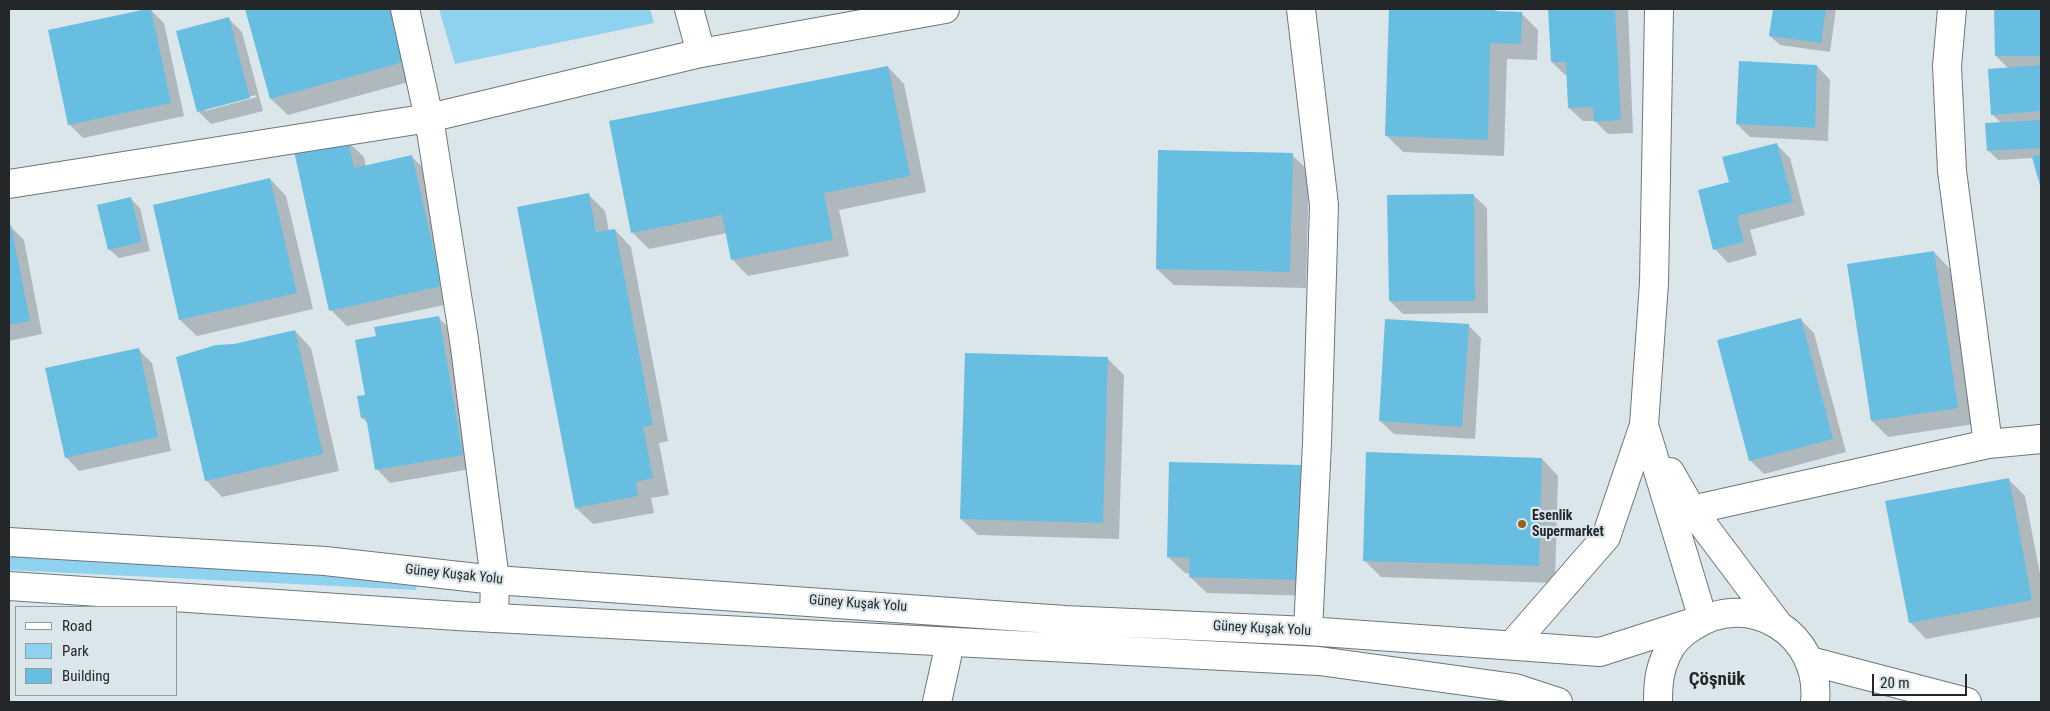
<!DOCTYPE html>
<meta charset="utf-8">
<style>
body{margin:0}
#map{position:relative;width:2050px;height:711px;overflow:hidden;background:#dbe6eb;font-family:"Roboto Condensed",sans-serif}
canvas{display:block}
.frame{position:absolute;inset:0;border:10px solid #232729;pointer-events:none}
.legend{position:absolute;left:15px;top:606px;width:162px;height:90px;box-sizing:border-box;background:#dbe6eb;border:1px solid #919a9d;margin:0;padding:6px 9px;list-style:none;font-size:15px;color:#232729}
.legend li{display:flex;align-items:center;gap:10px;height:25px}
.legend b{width:25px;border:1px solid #919a9d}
.scale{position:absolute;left:1872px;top:674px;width:95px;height:22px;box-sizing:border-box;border:2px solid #232729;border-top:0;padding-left:6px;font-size:15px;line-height:18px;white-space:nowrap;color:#232729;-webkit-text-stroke:4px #dbe6eb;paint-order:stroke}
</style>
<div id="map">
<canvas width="2050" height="711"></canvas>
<div class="frame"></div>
<ul class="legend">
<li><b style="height:6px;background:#fff"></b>Road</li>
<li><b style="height:14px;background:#8ed2ef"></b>Park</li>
<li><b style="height:14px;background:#67bee1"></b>Building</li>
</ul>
<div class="scale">20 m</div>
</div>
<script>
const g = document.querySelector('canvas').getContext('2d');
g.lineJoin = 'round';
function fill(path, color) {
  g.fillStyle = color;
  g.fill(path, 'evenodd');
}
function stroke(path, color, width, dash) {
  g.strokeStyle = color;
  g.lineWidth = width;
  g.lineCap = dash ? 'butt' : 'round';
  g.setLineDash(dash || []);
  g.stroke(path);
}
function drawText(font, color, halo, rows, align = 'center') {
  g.font = font + ' "Roboto Condensed",sans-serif';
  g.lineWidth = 4.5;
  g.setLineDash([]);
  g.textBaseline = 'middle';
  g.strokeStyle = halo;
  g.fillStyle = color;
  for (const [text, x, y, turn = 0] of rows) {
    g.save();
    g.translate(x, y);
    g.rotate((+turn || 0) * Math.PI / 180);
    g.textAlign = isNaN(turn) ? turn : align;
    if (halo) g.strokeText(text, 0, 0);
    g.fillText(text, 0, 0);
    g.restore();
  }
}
fill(new Path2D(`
 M 439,9 L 650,9 L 654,23 L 455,64 Z
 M 9,550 L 419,575 L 416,590 L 9,570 Z`), '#8ed2ef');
fill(new Path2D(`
 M 150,9 L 164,23 L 184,116 L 83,138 L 69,124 Z
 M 246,9 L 408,9 L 427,77 L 288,115 L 271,99 Z
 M 1390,9 L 1495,9 L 1499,13 L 1522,14 L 1538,30 L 1537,60 L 1507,59 L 1504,156 L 1403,152 L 1387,136 Z
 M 1550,9 L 1628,9 L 1633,133 L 1608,134 L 1595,121 L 1583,121 L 1569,108 L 1568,75 L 1565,75 L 1552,62 Z
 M 1774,9 L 1836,9 L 1830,52 L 1780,45 L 1770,36 Z
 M 1996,9 L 2041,9 L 2041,186 L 2033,158 L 1998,160 L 1989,151 L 2001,123 L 1993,115 L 2009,69 L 1996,56 Z
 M 229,19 L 242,32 L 263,111 L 211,124 L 198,111 ZM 256,95 L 257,97 L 205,111 L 205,108 Z
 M 1817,66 L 1830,80 L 1828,141 L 1750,137 L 1737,124 Z
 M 888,67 L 904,84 L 926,192 L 839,210 L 849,256 L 748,276 L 732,259 L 727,233 L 649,249 L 632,232 Z
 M 347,141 L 364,157 L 366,167 L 411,156 L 428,173 L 458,302 L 347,326 L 331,310 Z
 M 1776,144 L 1790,158 L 1805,215 L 1750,230 L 1757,255 L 1728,263 L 1715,249 L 1730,183 Z
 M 1292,155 L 1309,171 L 1306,288 L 1174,285 L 1157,269 Z
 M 270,179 L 286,196 L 313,309 L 197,336 L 180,320 Z
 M 588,194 L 605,211 L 609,231 L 615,230 L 631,247 L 668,441 L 659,443 L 669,495 L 651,498 L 654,513 L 593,524 L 576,508 L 518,208 Z
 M 1473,195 L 1487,208 L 1488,313 L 1403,314 L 1390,301 Z
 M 130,198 L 140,208 L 150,251 L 119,258 L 109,249 Z
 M 10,226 L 24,240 L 42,334 L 9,341 Z
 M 1934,252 L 1950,269 L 1974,424 L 1888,437 L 1872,421 L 1848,265 Z
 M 438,317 L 452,331 L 476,468 L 390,483 L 377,469 L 369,424 L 362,418 L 377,338 Z
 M 1801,320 L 1814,333 L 1846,452 L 1764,474 L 1750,460 Z
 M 1468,325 L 1481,338 L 1475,439 L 1394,434 L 1380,421 Z
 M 295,331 L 311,348 L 339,471 L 222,497 L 206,480 Z
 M 138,349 L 152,363 L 171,451 L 79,471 L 66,457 Z
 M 1107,358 L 1124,375 L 1119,539 L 978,535 L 961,519 Z
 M 1542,459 L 1558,476 L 1555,583 L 1381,577 L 1364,560 Z
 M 1301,466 L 1318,483 L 1315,596 L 1207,593 L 1190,577 L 1190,574 L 1185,573 L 1168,557 Z
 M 2009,480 L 2025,496 L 2041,579 L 2041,617 L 1926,639 L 1910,622 Z`), '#0003');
fill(new Path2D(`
 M 147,9 L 151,9 L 171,103 L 68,125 L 48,30 Z
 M 245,9 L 397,9 L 411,60 L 270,99 Z
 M 1389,9 L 1493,9 L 1494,11 L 1522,12 L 1521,44 L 1490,43 L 1488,140 L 1385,136 Z
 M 1548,9 L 1615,9 L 1621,120 L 1594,122 L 1593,107 L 1568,108 L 1566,62 L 1551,62 Z
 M 1773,9 L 1826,9 L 1821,43 L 1769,36 Z
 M 1994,9 L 2041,9 L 2041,56 L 1995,56 Z
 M 229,17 L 250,98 L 197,112 L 176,31 Z
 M 1739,61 L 1817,65 L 1815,128 L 1736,124 Z
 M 2041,65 L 2041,111 L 1991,115 L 1988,69 Z
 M 888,66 L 910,176 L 824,193 L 833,240 L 731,260 L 722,215 L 631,233 L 609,121 Z
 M 2041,120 L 2041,148 L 1987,151 L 1985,123 Z
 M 348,139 L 354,168 L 412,155 L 442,286 L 329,311 L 294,151 Z
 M 1777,143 L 1793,202 L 1737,216 L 1744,242 L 1713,250 L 1698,190 L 1729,182 L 1722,157 Z
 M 1158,150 L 1293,153 L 1290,272 L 1156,269 Z
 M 2041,154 L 2041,189 L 2032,157 Z
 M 270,178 L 297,293 L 179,320 L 153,205 Z
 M 589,193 L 596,232 L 615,229 L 653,425 L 643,427 L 653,478 L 636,482 L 638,496 L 575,508 L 517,207 Z
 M 1474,194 L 1475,301 L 1389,301 L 1387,195 Z
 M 131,197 L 142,242 L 108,250 L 97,205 Z
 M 9,225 L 11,225 L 30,321 L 9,325 Z
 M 1934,251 L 1958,408 L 1871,421 L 1847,264 Z
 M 439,316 L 463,455 L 375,470 L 366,417 L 361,418 L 357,396 L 365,395 L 355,340 L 376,336 L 374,327 Z
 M 1801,318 L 1833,439 L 1749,461 L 1717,340 Z
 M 1385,319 L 1469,324 L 1462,427 L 1379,421 Z
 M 295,330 L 323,454 L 205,481 L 176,357 L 216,345 L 234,344 Z
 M 139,348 L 158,437 L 65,458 L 45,368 Z
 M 965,353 L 1108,357 L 1103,523 L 960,519 Z
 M 1366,452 L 1542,458 L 1539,566 L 1363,561 Z
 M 1169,462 L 1302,465 L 1299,580 L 1189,577 L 1190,558 L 1167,557 Z
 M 2009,478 L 2032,600 L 1909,623 L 1885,501 Z`), '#67bee1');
const street = new Path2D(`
 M 405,9 L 429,118 L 464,340 L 495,580 L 494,618
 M 689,9 L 701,53
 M 1301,9 L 1324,205 L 1317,443 L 1308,631
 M 1952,9 L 1947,66 L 1952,171 L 1988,444
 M 9,184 L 429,118 L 701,53 L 945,9
 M 1692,510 L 1988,444 L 2041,439
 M 937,702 L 950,643`);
const secondary = new Path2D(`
 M 1670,472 L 1692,510 L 1777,623
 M 9,542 L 325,561 L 495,580 L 1065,620 L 1308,631 L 1600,652 L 1703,619 L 1644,425
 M 9,586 L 457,616 L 1319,661 L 1515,688 L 1558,702
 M 1512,645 L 1606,537 L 1644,425 L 1654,283 L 1659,9
 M 1810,661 L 1967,702
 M 1658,702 C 1658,685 1659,670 1667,654 C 1672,643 1682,633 1692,627 C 1750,588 1822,635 1815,702`);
stroke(street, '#6d777b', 30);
stroke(secondary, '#6d777b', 30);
stroke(street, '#fff', 28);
stroke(secondary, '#fff', 28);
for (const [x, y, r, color] of [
 [1522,524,5,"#976219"]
]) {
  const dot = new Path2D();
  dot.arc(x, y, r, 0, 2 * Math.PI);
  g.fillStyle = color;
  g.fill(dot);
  stroke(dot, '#dbe6eb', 2);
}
drawText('bold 14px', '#232729', '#dbe6eb', [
 ["Esenlik",1532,516],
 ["Supermarket",1532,532]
], 'left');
drawText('14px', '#232729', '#dbe6eb', [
 ["Güney Kuşak Yolu",454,575,6],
 ["Güney Kuşak Yolu",858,604,4],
 ["Güney Kuşak Yolu",1262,629,3]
]);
drawText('bold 19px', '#232729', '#dbe6eb', [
 ["Çöşnük",1717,680]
]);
</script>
